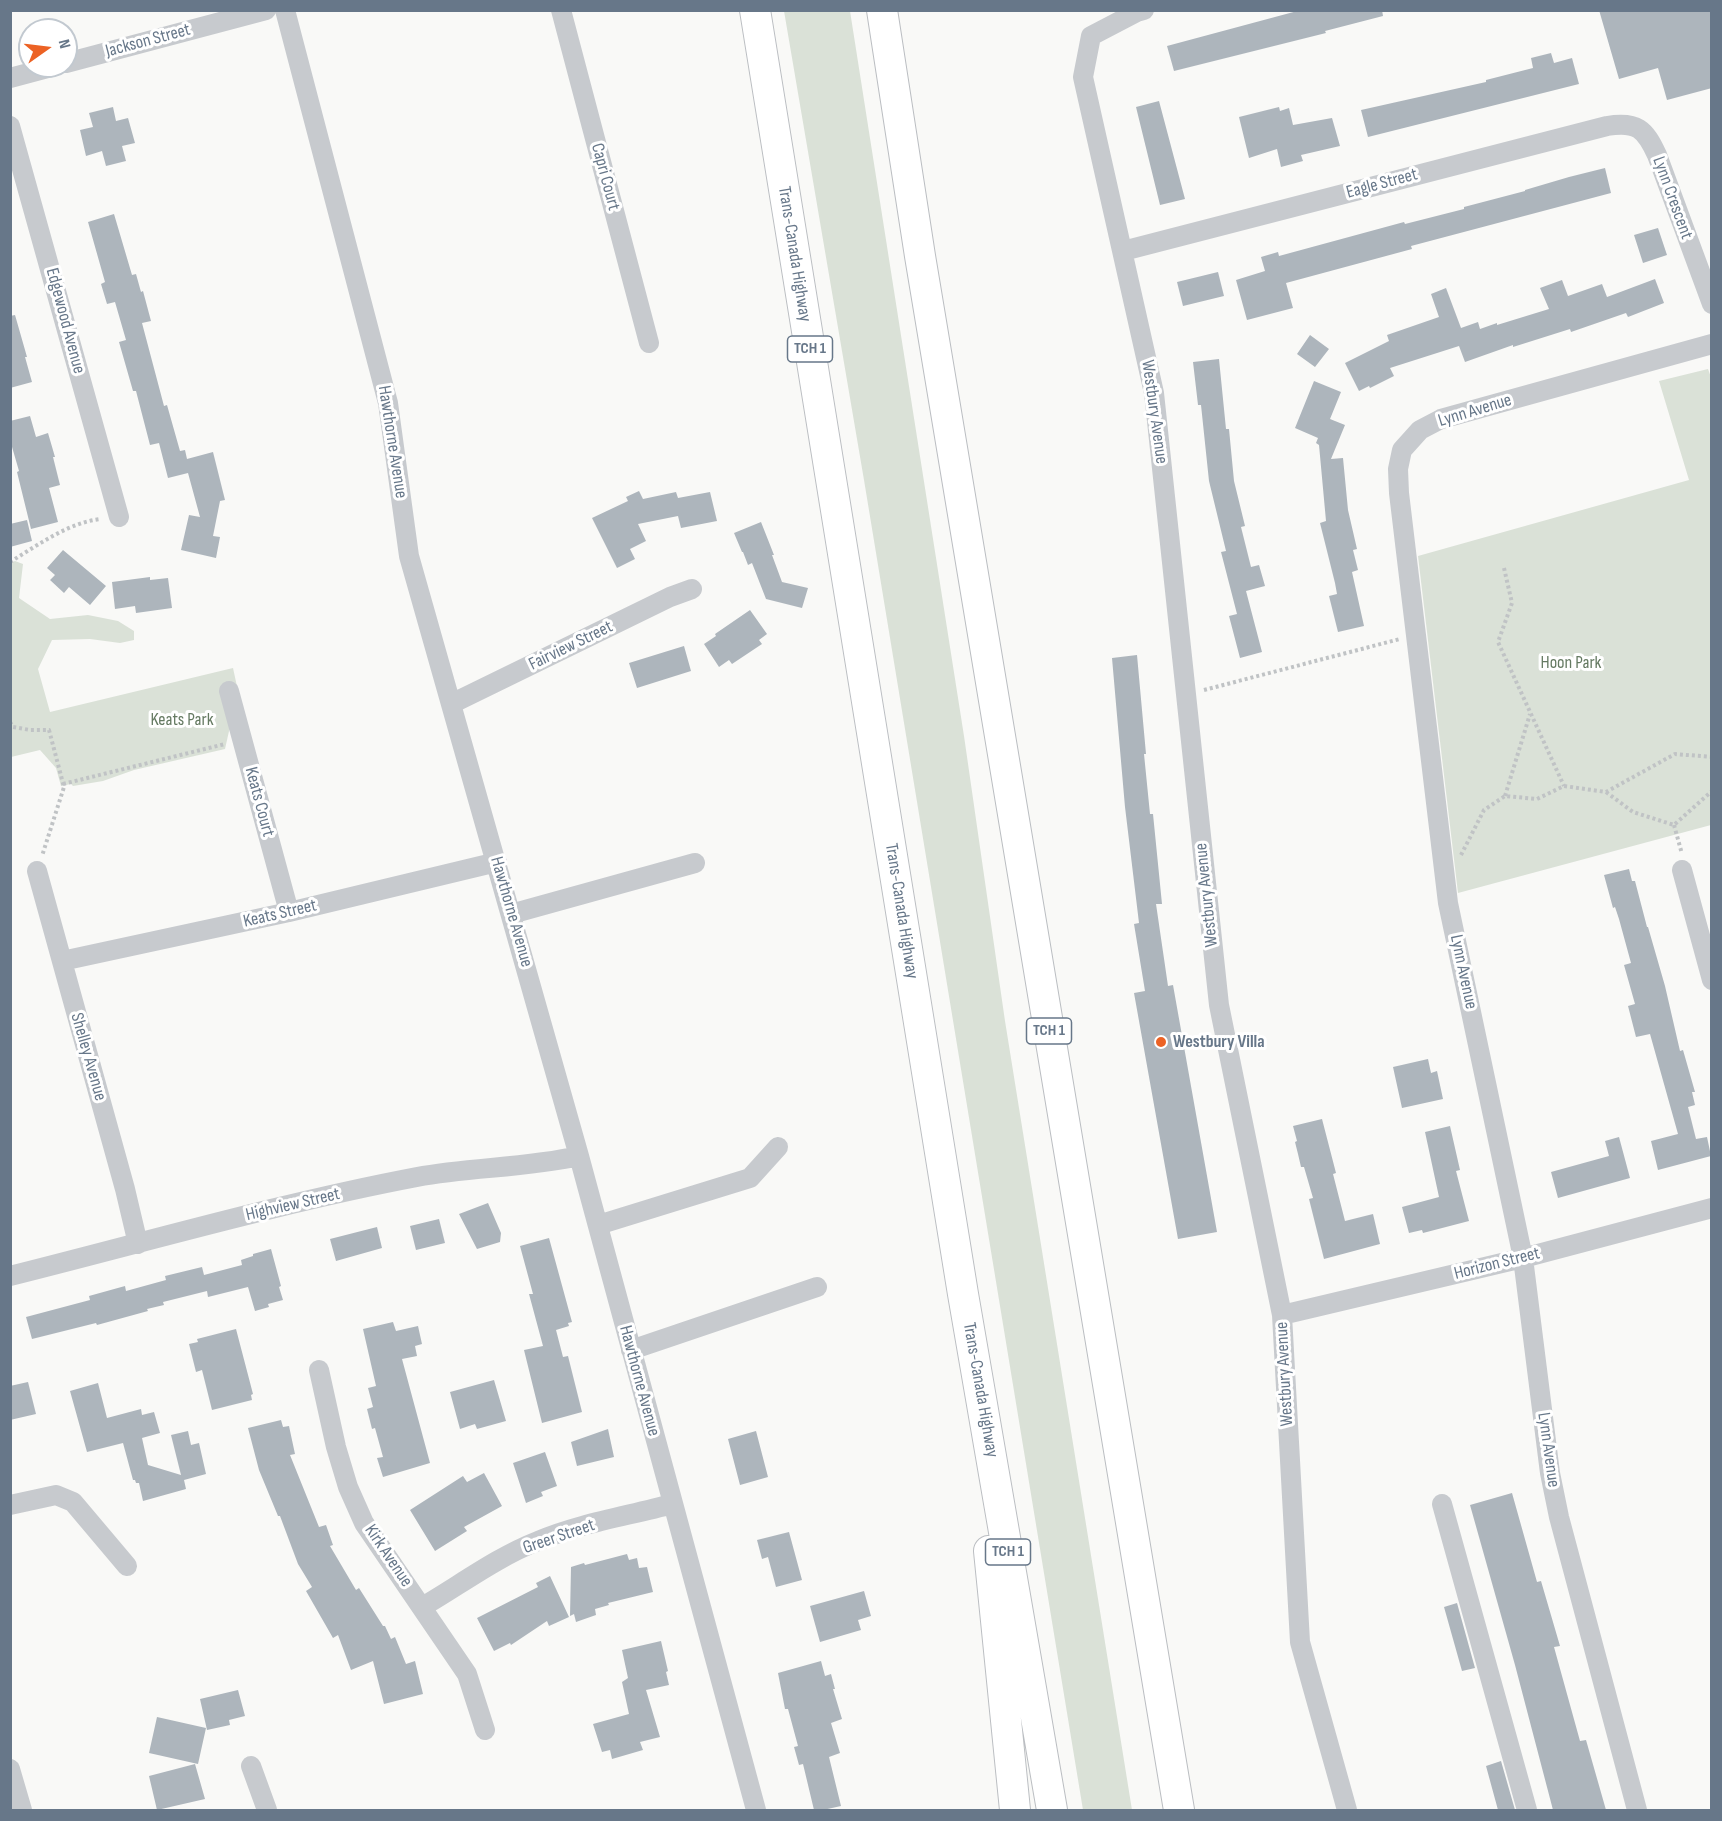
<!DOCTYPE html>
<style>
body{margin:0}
#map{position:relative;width:1722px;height:1821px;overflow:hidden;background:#f9f9f7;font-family:"Sofia Sans Condensed",sans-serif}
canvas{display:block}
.frame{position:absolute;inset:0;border:12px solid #677789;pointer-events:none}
.north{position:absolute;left:18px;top:18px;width:60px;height:60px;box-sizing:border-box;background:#fff;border:2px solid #c2c9d0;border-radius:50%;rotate:76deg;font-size:16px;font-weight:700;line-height:24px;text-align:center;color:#677789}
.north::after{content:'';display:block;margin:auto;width:21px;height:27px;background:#ec6224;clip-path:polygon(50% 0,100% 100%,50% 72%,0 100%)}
</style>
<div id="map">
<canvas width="1722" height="1821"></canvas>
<div class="frame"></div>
<div class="north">N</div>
</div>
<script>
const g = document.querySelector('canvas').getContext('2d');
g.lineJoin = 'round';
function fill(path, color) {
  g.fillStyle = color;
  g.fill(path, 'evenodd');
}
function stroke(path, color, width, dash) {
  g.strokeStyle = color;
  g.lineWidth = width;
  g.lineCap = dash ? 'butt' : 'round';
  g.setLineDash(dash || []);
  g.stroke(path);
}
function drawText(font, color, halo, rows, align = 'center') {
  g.font = font + ' "Sofia Sans Condensed",sans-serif';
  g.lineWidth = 6;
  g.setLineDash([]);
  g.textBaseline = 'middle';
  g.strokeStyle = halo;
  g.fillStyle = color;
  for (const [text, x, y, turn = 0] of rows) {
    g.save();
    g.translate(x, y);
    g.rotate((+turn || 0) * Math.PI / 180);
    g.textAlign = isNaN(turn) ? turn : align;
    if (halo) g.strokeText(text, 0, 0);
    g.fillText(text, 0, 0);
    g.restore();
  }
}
fill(new Path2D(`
 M 784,11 L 850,11 L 964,736 L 1005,1021 L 1132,1810 L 1083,1810 L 864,480 Z
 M 1708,369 L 1712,380 L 1711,825 L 1458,893 L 1418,556 L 1689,480 L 1659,381 Z
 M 15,561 L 23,564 L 19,598 L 50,619 L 88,615 L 118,621 L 134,631 L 134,640 L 120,643 L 90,639 L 52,640 L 38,669 L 50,712 L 233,668 L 238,691 L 225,749 L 134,770 L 103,781 L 73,786 L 71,784 L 61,786 L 56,768 L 40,750 L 11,757 L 10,563 Z`), '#dae1d7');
fill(new Path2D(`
 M 1301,10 L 1382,10 L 1383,16 L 1325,31 L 1326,33 L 1174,71 L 1167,46 Z
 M 1599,10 L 1712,10 L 1712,88 L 1667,100 L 1658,68 L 1619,79 Z
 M 1551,53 L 1554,63 L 1572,58 L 1579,84 L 1368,137 L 1361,110 L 1486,82 L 1486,80 L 1533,68 L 1531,58 Z
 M 1159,101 L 1185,199 L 1160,205 L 1136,107 Z
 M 113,107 L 116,121 L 128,118 L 135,143 L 122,146 L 126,161 L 106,166 L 102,151 L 86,156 L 80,130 L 93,127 L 89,113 Z
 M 1279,107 L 1280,111 L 1289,108 L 1293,125 L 1332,118 L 1340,146 L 1301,155 L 1303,161 L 1281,167 L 1277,149 L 1249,158 L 1239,117 Z
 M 1605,168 L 1611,193 L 1411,246 L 1412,249 L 1286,283 L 1293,308 L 1247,320 L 1236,280 L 1265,271 L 1261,257 L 1278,252 L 1279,256 L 1404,222 L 1405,224 L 1464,209 L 1464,207 L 1525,191 L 1525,190 L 1569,177 Z
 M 114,214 L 132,275 L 136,274 L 141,292 L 143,291 L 151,321 L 142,323 L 164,406 L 167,405 L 180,451 L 185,450 L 187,459 L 213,452 L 225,500 L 220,501 L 213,536 L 220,537 L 216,558 L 181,550 L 189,515 L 200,517 L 188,473 L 168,478 L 159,443 L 150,445 L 136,391 L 133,391 L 119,342 L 126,340 L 115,302 L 107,304 L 101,284 L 105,282 L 88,222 Z
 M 1658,228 L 1667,255 L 1643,263 L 1634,235 Z
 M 1218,272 L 1224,296 L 1183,306 L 1177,282 Z
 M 1655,279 L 1664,303 L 1628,317 L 1626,313 L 1571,332 L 1570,329 L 1513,347 L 1513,345 L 1465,362 L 1459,346 L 1390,368 L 1394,376 L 1370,388 L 1369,386 L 1359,391 L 1345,363 L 1389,341 L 1387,335 L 1439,317 L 1431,294 L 1446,288 L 1461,328 L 1478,322 L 1480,329 L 1497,323 L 1497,325 L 1549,309 L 1540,288 L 1562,280 L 1568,296 L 1602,284 L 1607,297 Z
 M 15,315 L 27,357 L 25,357 L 32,382 L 10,388 L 10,316 Z
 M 1310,335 L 1329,349 L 1315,367 L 1297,354 Z
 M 1219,359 L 1226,429 L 1229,429 L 1234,481 L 1245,526 L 1241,527 L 1251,567 L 1259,565 L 1265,586 L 1246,591 L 1262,652 L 1240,658 L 1229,616 L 1237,614 L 1221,552 L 1226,551 L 1209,481 L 1201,405 L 1198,405 L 1193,362 Z
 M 1314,381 L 1341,392 L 1330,419 L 1345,425 L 1331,459 L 1343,458 L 1348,510 L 1357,549 L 1353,550 L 1358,570 L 1352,572 L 1364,626 L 1338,632 L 1329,596 L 1337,594 L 1335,583 L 1320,523 L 1326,521 L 1319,445 L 1316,443 L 1318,438 L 1295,428 Z
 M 30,416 L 36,437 L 48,433 L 55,457 L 53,457 L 60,485 L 49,488 L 58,522 L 31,529 L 17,472 L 19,471 L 10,440 L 10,421 Z
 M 639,491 L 643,499 L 676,492 L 678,498 L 710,492 L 717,521 L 681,528 L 678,516 L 638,524 L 646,541 L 630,549 L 635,559 L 617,568 L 592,518 L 628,501 L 626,497 Z
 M 27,520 L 32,541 L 10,547 L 10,524 Z
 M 761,522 L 774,555 L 772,555 L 782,582 L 808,588 L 802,608 L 766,599 L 752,563 L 748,565 L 743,552 L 742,552 L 734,533 Z
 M 63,550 L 106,586 L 90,605 L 69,587 L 64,593 L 50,580 L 55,575 L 47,568 Z
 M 150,577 L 150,580 L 168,578 L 172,608 L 136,613 L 135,606 L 115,609 L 112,582 Z
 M 750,610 L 767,634 L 759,640 L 762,644 L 732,664 L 729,660 L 719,667 L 704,644 L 716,636 L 715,634 Z
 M 684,646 L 691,671 L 637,688 L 629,663 Z
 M 1137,655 L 1146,754 L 1144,754 L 1150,814 L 1153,814 L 1162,904 L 1156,904 L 1168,986 L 1173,985 L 1217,1232 L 1178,1239 L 1134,993 L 1145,991 L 1134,924 L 1139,923 L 1125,807 L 1112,658 Z
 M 1629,869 L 1632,881 L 1635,881 L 1647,927 L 1648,927 L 1665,986 L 1680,1051 L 1683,1050 L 1695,1092 L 1692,1092 L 1695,1105 L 1688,1107 L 1696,1139 L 1707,1137 L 1711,1156 L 1658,1170 L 1651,1141 L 1678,1134 L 1650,1034 L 1636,1037 L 1628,1006 L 1635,1004 L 1624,965 L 1631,963 L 1619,919 L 1615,907 L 1613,908 L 1604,875 Z
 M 1428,1059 L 1431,1073 L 1437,1071 L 1443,1099 L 1402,1108 L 1393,1067 Z
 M 1322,1119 L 1336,1173 L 1333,1174 L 1345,1221 L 1373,1214 L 1380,1244 L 1324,1259 L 1309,1199 L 1313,1198 L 1304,1167 L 1301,1167 L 1298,1154 L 1295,1142 L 1297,1141 L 1293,1126 Z
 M 1450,1126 L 1460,1170 L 1456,1171 L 1469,1221 L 1423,1233 L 1422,1230 L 1409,1233 L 1402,1207 L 1439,1197 L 1425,1132 Z
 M 1619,1137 L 1630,1178 L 1558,1198 L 1551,1172 L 1609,1156 L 1605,1141 Z
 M 488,1203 L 501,1233 L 500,1242 L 477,1249 L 459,1214 Z
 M 439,1219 L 445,1243 L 416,1250 L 410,1226 Z
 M 377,1227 L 382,1248 L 336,1261 L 330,1239 Z
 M 549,1238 L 572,1322 L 568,1323 L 569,1326 L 556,1330 L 563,1357 L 568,1356 L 582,1412 L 542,1423 L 524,1350 L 543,1346 L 529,1294 L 533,1294 L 520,1246 Z
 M 271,1249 L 281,1286 L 279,1287 L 283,1300 L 268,1304 L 269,1307 L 255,1311 L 248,1287 L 208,1297 L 207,1291 L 163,1302 L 164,1305 L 147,1309 L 148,1311 L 97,1325 L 96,1323 L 32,1339 L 26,1317 L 90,1300 L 89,1296 L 125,1286 L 126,1291 L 166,1280 L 165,1276 L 202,1267 L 204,1275 L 242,1265 L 241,1260 L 253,1256 L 253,1254 Z
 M 393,1322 L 396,1331 L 418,1326 L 422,1344 L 415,1346 L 417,1356 L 402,1359 L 430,1463 L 383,1477 L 377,1458 L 383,1457 L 375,1428 L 372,1429 L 367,1409 L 373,1407 L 368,1388 L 376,1386 L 363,1329 Z
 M 236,1329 L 253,1394 L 251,1395 L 252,1400 L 212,1410 L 202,1370 L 196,1372 L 189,1344 L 198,1342 L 197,1339 Z
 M 494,1380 L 506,1421 L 477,1429 L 475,1424 L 460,1429 L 450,1392 Z
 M 28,1382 L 36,1414 L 10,1420 L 10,1386 Z
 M 98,1383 L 107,1418 L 141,1409 L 142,1415 L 154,1412 L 160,1433 L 142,1438 L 148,1465 L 181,1475 L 171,1435 L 188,1431 L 191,1445 L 199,1443 L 206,1474 L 184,1480 L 186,1489 L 143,1501 L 139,1483 L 136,1483 L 135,1480 L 133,1480 L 123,1443 L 87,1452 L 70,1391 Z
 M 281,1420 L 283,1427 L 289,1426 L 295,1454 L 290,1455 L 319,1527 L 326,1525 L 333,1545 L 330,1546 L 356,1590 L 359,1588 L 383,1626 L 385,1626 L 391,1639 L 395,1637 L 406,1664 L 415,1661 L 423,1694 L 384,1704 L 373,1661 L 351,1670 L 338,1635 L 333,1638 L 306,1591 L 312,1587 L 298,1564 L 280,1516 L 278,1516 L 259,1470 L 248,1428 Z
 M 608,1429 L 614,1457 L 577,1466 L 571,1442 Z
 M 756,1431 L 768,1477 L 740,1485 L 728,1439 Z
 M 545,1452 L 557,1486 L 541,1492 L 543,1496 L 526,1503 L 513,1463 Z
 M 484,1473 L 502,1506 L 464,1527 L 467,1531 L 435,1551 L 410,1510 L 463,1476 L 467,1482 Z
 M 1512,1493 L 1537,1582 L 1541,1581 L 1560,1646 L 1554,1647 L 1580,1741 L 1586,1740 L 1606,1810 L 1553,1810 L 1515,1665 L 1470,1505 Z
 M 789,1532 L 802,1580 L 776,1587 L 768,1557 L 762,1559 L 757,1540 Z
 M 627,1554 L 629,1560 L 637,1558 L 639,1568 L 647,1567 L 653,1592 L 608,1603 L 609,1605 L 595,1609 L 596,1615 L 576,1622 L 574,1614 L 570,1616 L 571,1567 L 584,1563 L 585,1565 Z
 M 550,1576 L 569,1617 L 549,1626 L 547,1621 L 511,1645 L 510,1643 L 494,1651 L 477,1618 L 538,1587 L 536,1583 Z
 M 864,1591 L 871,1616 L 858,1620 L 861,1630 L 820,1642 L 810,1606 Z
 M 1457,1603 L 1475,1668 L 1462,1671 L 1444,1607 Z
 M 661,1641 L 668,1671 L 666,1672 L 669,1685 L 646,1690 L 660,1737 L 640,1742 L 643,1750 L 612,1759 L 610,1750 L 602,1752 L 593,1724 L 629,1714 L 622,1682 L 628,1678 L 622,1650 Z
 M 821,1661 L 825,1676 L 831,1674 L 835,1689 L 833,1689 L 842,1719 L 831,1723 L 840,1753 L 829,1757 L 841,1806 L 823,1810 L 814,1810 L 803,1764 L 799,1765 L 794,1747 L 798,1746 L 788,1709 L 785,1709 L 778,1673 Z
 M 238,1690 L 245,1716 L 229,1720 L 230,1725 L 207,1730 L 200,1699 Z
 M 157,1717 L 206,1728 L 198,1764 L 149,1753 Z
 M 1501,1761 L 1515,1810 L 1498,1810 L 1486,1766 Z
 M 195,1764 L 205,1799 L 157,1810 L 149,1776 Z`), '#adb5bc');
const highway = new Path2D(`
 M 755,10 L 963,1294 L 1052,1810
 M 882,10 L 920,256 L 1179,1810
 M 989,1551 L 1015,1810`);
stroke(highway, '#bbbec2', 32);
stroke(new Path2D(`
 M 10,562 C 38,545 68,523 100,519
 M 1504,568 L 1512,603 L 1498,642 L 1564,786
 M 1204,690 L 1400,639
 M 10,722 L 13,727 L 30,730 L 49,730 L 64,787 L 42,856
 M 63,784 L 225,744
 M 1606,792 L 1633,812 L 1674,825 L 1712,791
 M 1505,796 L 1530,714
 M 1674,825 L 1682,854
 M 1461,855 L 1484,810 L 1505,796 L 1537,799 L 1564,786 L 1606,792 L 1675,754 L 1712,757`), '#c0c3c5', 4, [3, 3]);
stroke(new Path2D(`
 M 285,10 L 388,403 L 409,556 L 579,1156 L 756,1810
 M 561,10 L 649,343
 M 1144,10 L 1137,12 L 1091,36 L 1083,77 L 1154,393 L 1219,1005 L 1282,1315 L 1300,1642 L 1347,1810
 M 66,63 L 266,10
 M 10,78 L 55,66
 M 10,126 L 119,517
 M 1123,251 L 1607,126 C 1637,121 1645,129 1657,155 L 1712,304
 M 229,691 L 289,912
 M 451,704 L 670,597 L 692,589
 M 1682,870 L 1712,980
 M 37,871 L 125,1189 L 138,1244
 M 511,914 L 695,863
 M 62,961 L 289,912 L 497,862
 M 598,1225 L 750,1178 L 778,1147
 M 10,1276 C 146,1242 280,1203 417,1177 C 471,1167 526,1168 579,1156
 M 1282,1315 L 1523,1258 L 1712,1208
 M 631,1350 L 817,1287
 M 319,1370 L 336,1447 L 348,1487 L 364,1523 L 467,1674 L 485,1730
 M 1442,1504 L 1527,1810
 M 10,1505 L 56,1495 L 73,1502 L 127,1566
 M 422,1607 C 460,1585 497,1557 538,1541 C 581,1523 628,1516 672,1504
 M 251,1766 L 267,1810
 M 10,1769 L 22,1810
 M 1637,1810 L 1559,1517 L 1550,1473 L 1523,1258 L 1448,903 L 1399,493 L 1398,469 L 1402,450 L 1420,430 L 1441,419 L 1712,344`), '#c7cace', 20);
stroke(highway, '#fff', 30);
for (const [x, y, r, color] of [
 [1161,1042,6,"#ec6224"]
]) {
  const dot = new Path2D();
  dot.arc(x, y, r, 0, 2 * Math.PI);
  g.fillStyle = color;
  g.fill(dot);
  stroke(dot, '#fff', 2);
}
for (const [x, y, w] of [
 [810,349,45],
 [1049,1031,45],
 [1008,1552,45]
]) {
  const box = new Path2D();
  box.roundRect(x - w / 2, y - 13, w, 26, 4.5);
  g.fillStyle = '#fff';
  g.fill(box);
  stroke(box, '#677789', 1.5);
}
drawText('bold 16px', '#677789', null, [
 ["TCH 1",810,349],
 ["TCH 1",1049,1031],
 ["TCH 1",1008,1552]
]);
drawText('18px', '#677789', '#fff', [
 ["Jackson Street",148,41,-15],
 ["Capri Court",605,177,75],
 ["Eagle Street",1382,184,-15],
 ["Lynn Crescent",1672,198,70],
 ["Trans-Canada Highway",794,254,81],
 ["Edgewood Avenue",65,321,75],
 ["Lynn Avenue",1475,411,-17],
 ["Westbury Avenue",1154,412,82],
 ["Hawthorne Avenue",392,442,81],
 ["Fairview Street",571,646,-26],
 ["Keats Court",259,802,75],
 ["Westbury Avenue",1207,895,-96],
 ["Trans-Canada Highway",901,911,81],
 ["Hawthorne Avenue",511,912,74],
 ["Keats Street",280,914,-13],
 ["Lynn Avenue",1463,972,78],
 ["Shelley Avenue",88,1057,74],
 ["Highview Street",293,1205,-13],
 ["Horizon Street",1497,1264,-14],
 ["Westbury Avenue",1285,1374,-93],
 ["Hawthorne Avenue",639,1381,75],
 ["Trans-Canada Highway",980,1390,80],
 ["Lynn Avenue",1548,1450,82],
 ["Greer Street",559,1537,-19],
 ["Kirk Avenue",388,1556,56]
]);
drawText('18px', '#657a62', '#fff', [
 ["Hoon Park",1571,663],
 ["Keats Park",182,720]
]);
drawText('bold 18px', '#677789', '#fff', [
 ["Westbury Villa",1173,1042]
], 'left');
</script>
